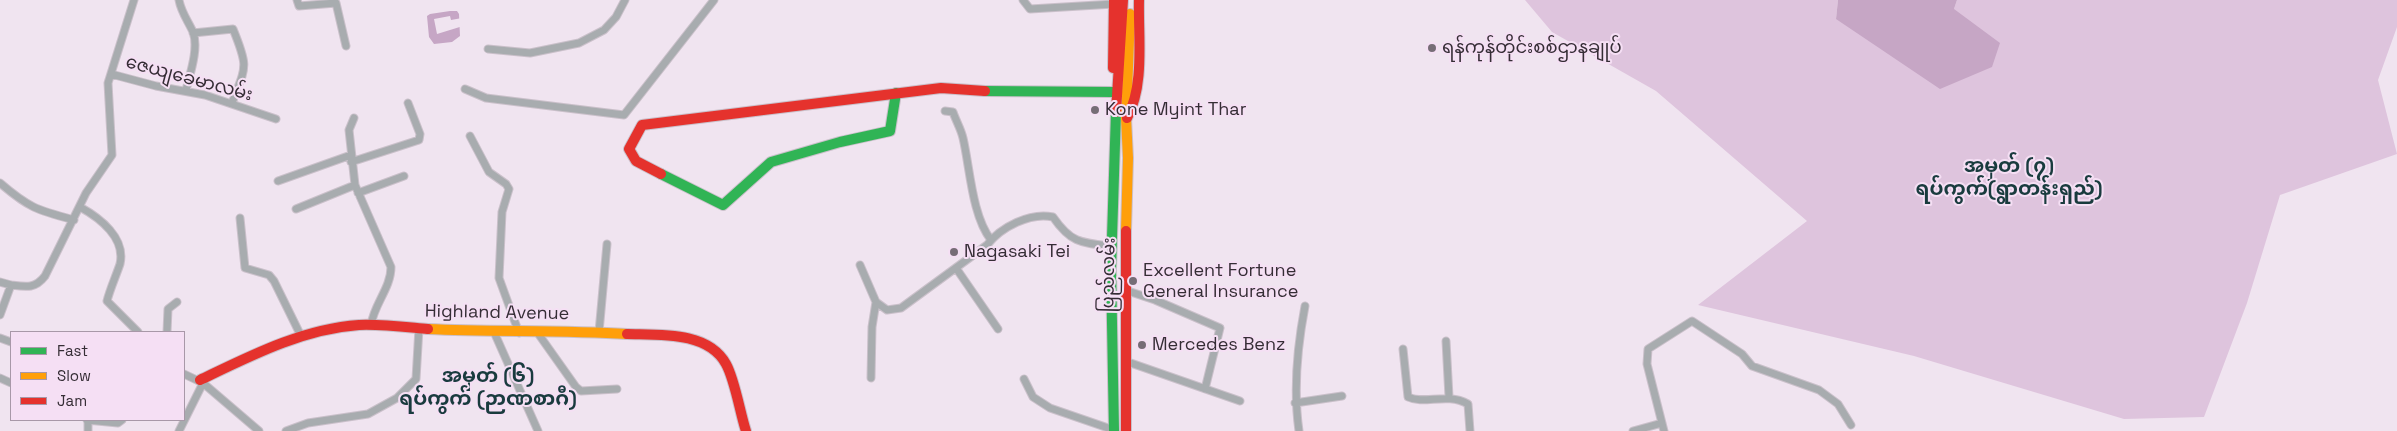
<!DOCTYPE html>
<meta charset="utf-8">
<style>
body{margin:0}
#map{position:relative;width:2397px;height:431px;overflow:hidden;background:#f0e4f0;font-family:"Space Grotesk",sans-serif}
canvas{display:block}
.legend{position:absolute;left:10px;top:331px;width:175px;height:90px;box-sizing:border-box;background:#f5dff4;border:1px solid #a898a8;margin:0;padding:6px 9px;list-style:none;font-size:15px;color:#352d35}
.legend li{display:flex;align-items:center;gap:10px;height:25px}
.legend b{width:25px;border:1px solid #a898a8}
</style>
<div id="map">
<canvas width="2397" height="431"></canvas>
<ul class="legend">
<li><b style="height:6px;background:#30b455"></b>Fast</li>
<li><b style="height:6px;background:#ff9f0a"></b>Slow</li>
<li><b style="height:6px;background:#e5322d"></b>Jam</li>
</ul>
</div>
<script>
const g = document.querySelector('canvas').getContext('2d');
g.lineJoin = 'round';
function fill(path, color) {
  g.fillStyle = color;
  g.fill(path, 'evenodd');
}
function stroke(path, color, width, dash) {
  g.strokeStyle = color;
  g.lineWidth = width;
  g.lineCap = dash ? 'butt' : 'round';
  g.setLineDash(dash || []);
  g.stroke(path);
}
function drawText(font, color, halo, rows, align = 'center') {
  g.font = font + ' "Space Grotesk","Noto Sans Myanmar",sans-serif';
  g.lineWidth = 4;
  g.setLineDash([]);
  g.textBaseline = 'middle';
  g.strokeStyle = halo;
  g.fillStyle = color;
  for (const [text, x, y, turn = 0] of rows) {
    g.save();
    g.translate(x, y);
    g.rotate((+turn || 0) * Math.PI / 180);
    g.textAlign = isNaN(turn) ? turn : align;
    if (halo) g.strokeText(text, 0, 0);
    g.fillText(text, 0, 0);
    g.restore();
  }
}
fill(new Path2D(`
 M 1525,0 L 1838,0 L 1836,19 L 1954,9 L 1957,0 L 2397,0 L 2397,27 L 2378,80 L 2397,154 L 2280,195 L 2247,303 L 2204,417 L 2124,419 L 1914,356 L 1698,305 L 1807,221 L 1656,91 L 1552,32 Z`), '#dec4dd');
fill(new Path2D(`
 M 1838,0 L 1957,0 L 1954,9 L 2000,43 L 1992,67 L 1940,89 L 1836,19 Z
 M 450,11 L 457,11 L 459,14 L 460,36 L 452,42 L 434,44 L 429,37 L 427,16 L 430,14 Z`), '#c6a6c5');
fill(new Path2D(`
 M 450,16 L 451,20 L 462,18 L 463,26 L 437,34 L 434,19 Z`), '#f0e4f0');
const street = new Path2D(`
 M 179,0 C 181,12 188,21 193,32 C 199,48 190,74 186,90
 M 297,0 L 299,6 L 336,3 L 346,46
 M 1023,0 L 1030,9 L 1114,4
 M 193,33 L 233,29 C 249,68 246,66 232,103
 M 488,49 L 530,53 L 579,43 L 604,30 L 616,17 L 625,0
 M 111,74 L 156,86 L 205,95 L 276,119
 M 465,89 L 486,98 L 624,115 L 714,0
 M 945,111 L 953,112 C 956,121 961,129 963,138 C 970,168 972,216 991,240
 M 354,118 L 349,130 L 355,185 L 391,267 C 391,288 374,304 371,325
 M 470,136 L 489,172 L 506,184 L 509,189 L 502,212 L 499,278 L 519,333
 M 351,162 L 419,140 L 420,134 L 408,103
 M 278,181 L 351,155
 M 0,183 C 29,208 37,210 74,220
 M 358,193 L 404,176
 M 80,207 C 100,218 126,238 120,264 C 116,276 110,289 107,301 L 138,332
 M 296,209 L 355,185
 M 240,218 L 245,268 L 269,275 L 274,281 L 301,336
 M 860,265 L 876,302 L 887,310 L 901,308 L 987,245 C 1001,227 1030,212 1053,217 C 1071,243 1081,243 1111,246
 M 956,268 L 998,329
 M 0,282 L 11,285
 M 1125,290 L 1155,300 L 1220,328 L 1205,389
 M 0,315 L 11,285 C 26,287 35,289 45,276 L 86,193 L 112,155 L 108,83 L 134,0
 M 167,332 L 168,309 L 177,302
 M 494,332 L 538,431
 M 537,332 L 576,387 L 581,391 L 617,389
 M 599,332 L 607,244
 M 0,338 L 11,342
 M 1446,341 L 1449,397
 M 1403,349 L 1408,397 C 1425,405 1446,392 1468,404 L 1470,431
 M 1125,361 L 1240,401
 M 184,374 L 203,383 L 259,431
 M 0,378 L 11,383
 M 871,378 L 872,327 L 876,302
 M 1024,379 L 1033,397 L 1050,408 L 1114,430
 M 1295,403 L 1342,396
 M 87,420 L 118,423 L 122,420
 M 88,431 L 88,420
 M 179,431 L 203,383
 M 286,431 L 308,423 L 368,414 L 397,398 L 416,379 L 419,328
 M 1299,431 C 1293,389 1297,348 1305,306
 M 1633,431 L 1662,423
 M 1664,431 L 1647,364 L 1648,349 L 1692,321 L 1742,354 L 1752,366 L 1819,390 L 1838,404 L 1851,425`);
const fast = new Path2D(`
 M 985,91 L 1113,92
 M 661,174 L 723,205 L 771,162 L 840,142 L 890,131 L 896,93
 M 1114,431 L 1111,269 L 1116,112`);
const slow = new Path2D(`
 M 1126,231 L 1128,158 L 1126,118 L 1130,14
 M 428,329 C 494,332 561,330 627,334`);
const jam = new Path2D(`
 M 1113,68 L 1114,0
 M 1116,112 L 1123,0
 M 1127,118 C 1145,85 1138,37 1139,0
 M 661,174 L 636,161 L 629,149 L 642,125 L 941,88 L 985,91
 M 627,334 C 659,335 708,331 726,364 C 735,380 740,413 746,431
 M 200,380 C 250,356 302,329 359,325 C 381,324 405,327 428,329
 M 1126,431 L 1126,231`);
stroke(street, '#cac0ca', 9);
stroke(fast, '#cac0ca', 12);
stroke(slow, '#cac0ca', 12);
stroke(jam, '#cac0ca', 12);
stroke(street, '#a8acaf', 7);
stroke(fast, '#30b455', 10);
stroke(slow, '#ff9f0a', 10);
stroke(jam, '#e5322d', 10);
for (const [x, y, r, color] of [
 [1432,48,5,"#766d76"],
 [1095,110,5,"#766d76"],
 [954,252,5,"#766d76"],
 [1133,281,5,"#766d76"],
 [1142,345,5,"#766d76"]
]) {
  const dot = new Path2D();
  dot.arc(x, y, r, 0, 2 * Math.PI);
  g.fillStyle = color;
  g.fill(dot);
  stroke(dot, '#f5dff4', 2);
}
drawText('18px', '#352d35', '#f5dff4', [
 ["ရန်ကုန်တိုင်းစစ်ဌာနချုပ်",1442,48],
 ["Kone Myint Thar",1105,110],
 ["Nagasaki Tei",964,252],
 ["Excellent Fortune",1143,271],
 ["General Insurance",1143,292],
 ["Mercedes Benz",1152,345]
], 'left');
drawText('18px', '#352d35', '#f5dff4', [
 ["ဇေယျခေမာလမ်း",189,79,15],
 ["ပြည်လမ်း",1109,275,-89],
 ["Highland Avenue",497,313,1]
]);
drawText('bold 20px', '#193b3e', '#f5dff4', [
 ["အမှတ် (၇)",2009,167],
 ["ရပ်ကွက်(ရွာတန်းရှည်)",2009,190],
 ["အမှတ် (၆)",488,377],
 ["ရပ်ကွက် (ဉာဏစာဂီ)",488,400]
]);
</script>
